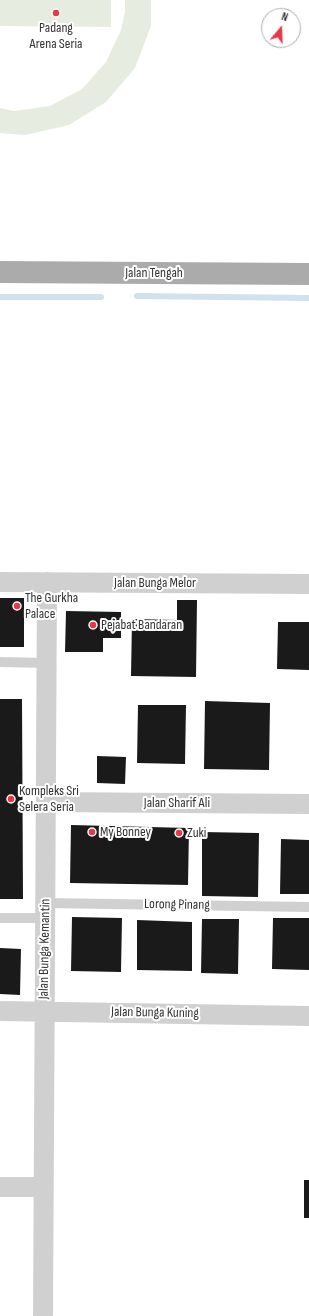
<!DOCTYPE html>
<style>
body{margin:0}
#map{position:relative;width:309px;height:1316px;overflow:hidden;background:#fff;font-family:"Sofia Sans Condensed",sans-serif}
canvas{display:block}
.north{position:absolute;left:261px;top:8px;width:40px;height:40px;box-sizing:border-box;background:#fff;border:1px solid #adadad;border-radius:50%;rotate:19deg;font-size:11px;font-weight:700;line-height:16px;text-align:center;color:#333}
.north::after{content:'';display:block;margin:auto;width:14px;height:18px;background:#e63946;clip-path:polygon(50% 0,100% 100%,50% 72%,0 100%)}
</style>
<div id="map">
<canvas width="309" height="1316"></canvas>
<div class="north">N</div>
</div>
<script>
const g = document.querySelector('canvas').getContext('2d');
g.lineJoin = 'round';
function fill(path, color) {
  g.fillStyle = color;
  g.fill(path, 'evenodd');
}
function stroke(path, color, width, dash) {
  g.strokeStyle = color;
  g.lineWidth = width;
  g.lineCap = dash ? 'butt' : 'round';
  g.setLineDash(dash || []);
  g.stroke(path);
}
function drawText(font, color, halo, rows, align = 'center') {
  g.font = font + ' "Sofia Sans Condensed",sans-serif';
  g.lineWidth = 4;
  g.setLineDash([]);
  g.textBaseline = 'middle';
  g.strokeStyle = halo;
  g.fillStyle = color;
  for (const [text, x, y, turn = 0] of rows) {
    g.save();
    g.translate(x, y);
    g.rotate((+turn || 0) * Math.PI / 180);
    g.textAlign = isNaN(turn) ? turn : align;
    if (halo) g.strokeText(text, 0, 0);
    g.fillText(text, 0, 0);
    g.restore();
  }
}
fill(new Path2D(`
 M 0,0 L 111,0 L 111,27 L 0,26 Z
 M 125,0 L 151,0 L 151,26 L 135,68 L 106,102 L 69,125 L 25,135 L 0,133 L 0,108 L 14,111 L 50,106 L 82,89 L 106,62 L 121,30 L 125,12 Z`), '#e6ecdf');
stroke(new Path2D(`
 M 137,296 L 309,298
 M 0,297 L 101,297`), '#cfe2ee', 6);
fill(new Path2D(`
 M 0,598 L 24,598 L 24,647 L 0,647 Z
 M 177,600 L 197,600 L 196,677 L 131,676 L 132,619 L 177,620 Z
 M 66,611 L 121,612 L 121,638 L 103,638 L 103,652 L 65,652 Z
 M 278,622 L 309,622 L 309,670 L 277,669 Z
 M 0,699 L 22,699 L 23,899 L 0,899 Z
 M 205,701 L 270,703 L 269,770 L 204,769 Z
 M 138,705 L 186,705 L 185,764 L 137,763 Z
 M 97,756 L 126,757 L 125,784 L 97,783 Z
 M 71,825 L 189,828 L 188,885 L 70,883 Z
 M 202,832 L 259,833 L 258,897 L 202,896 Z
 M 281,839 L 309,840 L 309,894 L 280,894 Z
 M 72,917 L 122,918 L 121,972 L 71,971 Z
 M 273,918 L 309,918 L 309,970 L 272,969 Z
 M 202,919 L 239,919 L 238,974 L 201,973 Z
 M 137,920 L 192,922 L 192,971 L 137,970 Z
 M 0,948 L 21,949 L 20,995 L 0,994 Z
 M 304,1180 L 309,1180 L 309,1218 L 304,1218 Z`), '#1a1a1a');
stroke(new Path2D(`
 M 0,662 L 47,663
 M 45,903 L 309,907
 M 0,918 L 45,918`), '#d0d0d0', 10);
stroke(new Path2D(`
 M 0,582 L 309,584
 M 46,802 L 309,804
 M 0,1011 L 309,1016
 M 0,1187 L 43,1187
 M 43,1316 L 47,582`), '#d0d0d0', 20);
stroke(new Path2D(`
 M 0,272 L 309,274`), '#ababab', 22);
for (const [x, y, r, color] of [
 [56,13,4,"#e63946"],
 [17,606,4,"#e63946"],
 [93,625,4,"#e63946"],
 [11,799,4,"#e63946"],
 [92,832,4,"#e63946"],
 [179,833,4,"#e63946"]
]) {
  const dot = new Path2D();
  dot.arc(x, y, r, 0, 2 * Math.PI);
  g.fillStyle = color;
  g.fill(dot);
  stroke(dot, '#fff', 1.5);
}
drawText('14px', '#333', '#fff', [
 ["Padang",56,28,"center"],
 ["Arena Seria",56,44,"center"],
 ["The Gurkha",25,598],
 ["Palace",25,614],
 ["Pejabat Bandaran",101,625],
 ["Kompleks Sri",19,791],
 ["Selera Seria",19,807],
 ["My Bonney",100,832],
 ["Zuki",187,833]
], 'left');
drawText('14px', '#333', '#fff', [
 ["Jalan Tengah",154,273],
 ["Jalan Bunga Melor",155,583],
 ["Jalan Sharif Ali",177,803],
 ["Lorong Pinang",177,905,1],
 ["Jalan Bunga Kemantin",45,949,-89],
 ["Jalan Bunga Kuning",155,1013,1]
]);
</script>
